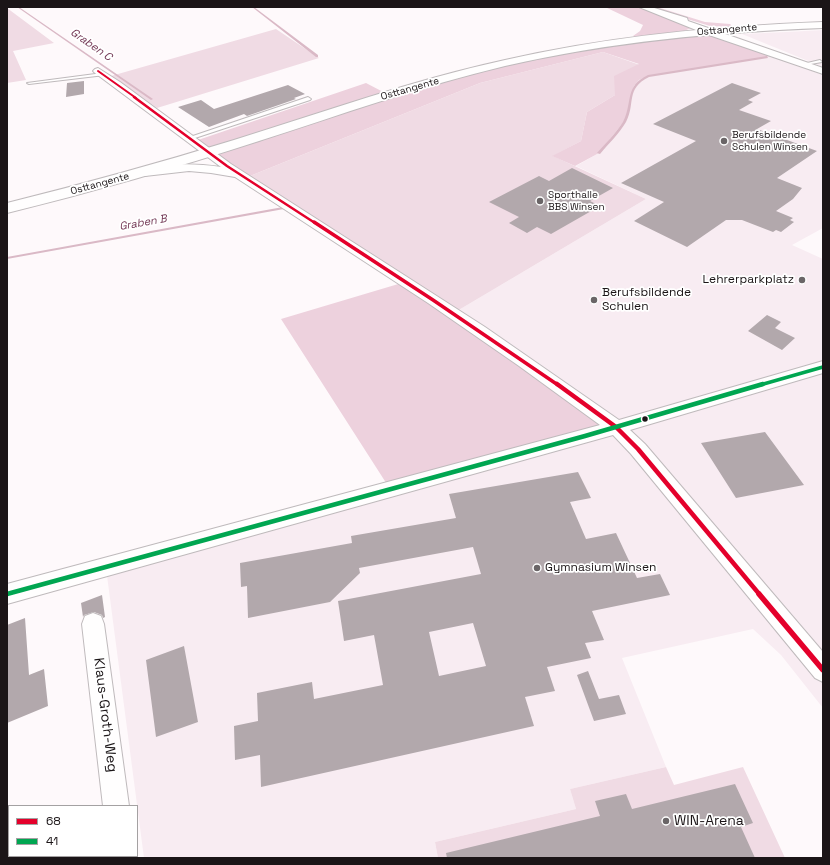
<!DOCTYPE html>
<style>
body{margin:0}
#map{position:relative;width:830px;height:865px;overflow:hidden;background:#fef9fb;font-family:"Space Grotesk",sans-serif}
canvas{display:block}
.frame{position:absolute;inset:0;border:8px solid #1b1517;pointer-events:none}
.legend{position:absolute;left:8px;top:805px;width:130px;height:52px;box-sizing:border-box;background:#fff;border:1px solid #a4a1a2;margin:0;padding:5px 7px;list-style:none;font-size:12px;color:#1b1517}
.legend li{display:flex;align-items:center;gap:8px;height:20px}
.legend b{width:20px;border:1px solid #a4a1a2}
</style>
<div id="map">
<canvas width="830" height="865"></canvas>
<div class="frame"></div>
<ul class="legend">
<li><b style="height:5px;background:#e4002b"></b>68</li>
<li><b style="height:5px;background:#00a651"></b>41</li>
</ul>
</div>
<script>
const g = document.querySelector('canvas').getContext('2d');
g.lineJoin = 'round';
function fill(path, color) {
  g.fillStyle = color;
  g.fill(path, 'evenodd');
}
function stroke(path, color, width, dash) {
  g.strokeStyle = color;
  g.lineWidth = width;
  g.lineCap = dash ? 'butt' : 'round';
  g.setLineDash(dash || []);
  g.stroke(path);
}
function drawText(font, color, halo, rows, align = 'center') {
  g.font = font + ' "Space Grotesk",sans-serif';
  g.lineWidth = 3.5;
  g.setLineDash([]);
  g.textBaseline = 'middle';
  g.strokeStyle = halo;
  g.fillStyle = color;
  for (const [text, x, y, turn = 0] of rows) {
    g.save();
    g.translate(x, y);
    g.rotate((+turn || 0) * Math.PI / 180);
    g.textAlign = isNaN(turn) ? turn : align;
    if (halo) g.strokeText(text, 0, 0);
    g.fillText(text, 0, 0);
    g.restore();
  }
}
fill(new Path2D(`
 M 823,30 L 823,67 L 742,34 L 787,32 Z
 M 772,56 L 823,75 L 823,228 L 792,245 L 823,259 L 823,708 L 781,655 L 753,629 L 622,658 L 666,767 L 570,789 L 576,809 L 435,842 L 438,858 L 144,858 L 106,568 L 390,489 L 452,314 L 646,199 L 576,166 L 599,153 L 626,119 L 634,86 L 639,80 L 648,76 Z`), '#f8ecf2');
fill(new Path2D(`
 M 7,8 L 54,43 L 13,51 L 26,80 L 7,83 Z
 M 276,29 L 319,58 L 157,108 L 111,76 Z
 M 603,52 L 640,65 L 615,95 L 587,112 L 581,141 L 553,156 L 646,199 L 452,314 L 245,178 L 480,83 Z
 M 666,767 L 674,785 L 743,767 L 785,858 L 438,858 L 435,842 L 576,809 L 570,789 Z`), '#f0dbe4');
fill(new Path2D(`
 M 605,7 L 636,7 L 665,15 L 688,25 L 691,28 L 684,31 L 636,38 L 633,36 L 640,31 L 643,25 Z
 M 648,7 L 657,7 L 705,22 L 730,24 L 733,27 L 710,26 Z
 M 707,32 L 778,55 L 648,76 L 639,80 L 634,86 L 626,119 L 599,153 L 575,166 L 552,156 L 581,141 L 587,112 L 615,95 L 614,76 L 639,64 L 603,52 L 480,83 L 245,178 L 195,141 L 366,83 L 389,95 L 426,84 L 571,51 Z
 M 405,282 L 616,427 L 390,489 L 281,319 Z`), '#edd1dd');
fill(new Path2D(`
 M 17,7 L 19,7 L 153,99 L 151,100 Z
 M 252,7 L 254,7 L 318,55 L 318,57 L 316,57 Z
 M 767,56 L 768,58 L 649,77 C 625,89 636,103 626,122 C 619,134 609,143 600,154 L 597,153 C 606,143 616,133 623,122 C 633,103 624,86 648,75 Z
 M 283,207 L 284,207 L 284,209 L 7,259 L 7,257 Z`), '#dab9c6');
fill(new Path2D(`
 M 84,81 L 84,94 L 66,97 L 67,83 Z
 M 732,83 L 761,93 L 748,100 L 753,102 L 739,110 L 771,121 L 757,129 L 817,151 L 777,178 L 802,188 L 793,199 L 776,211 L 793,218 L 790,220 L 794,222 L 781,232 L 776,230 L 773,232 L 742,220 L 726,220 L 687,247 L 634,221 L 664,202 L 621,183 L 696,141 L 653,124 Z
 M 288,85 L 305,94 L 294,98 L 296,99 L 247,116 L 244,114 L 209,127 L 178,107 L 201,100 L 214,109 Z
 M 572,168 L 613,188 L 590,201 L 600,206 L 551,234 L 537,227 L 527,233 L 509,223 L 519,217 L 489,202 L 539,176 L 549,181 Z
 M 767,315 L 781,322 L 775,328 L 795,338 L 782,350 L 748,331 Z
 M 765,432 L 804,485 L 736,498 L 701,443 Z
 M 578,472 L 591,498 L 570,502 L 586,539 L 616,533 L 637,578 L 660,574 L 670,595 L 592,611 L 604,640 L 585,643 L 591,658 L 547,667 L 555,691 L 525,697 L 534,726 L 261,787 L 260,755 L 235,760 L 234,726 L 258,721 L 257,693 L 312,682 L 314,699 L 383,685 L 374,635 L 344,641 L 338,601 L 481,574 L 473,547 L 359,568 L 360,573 L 330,602 L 248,618 L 247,586 L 241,587 L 240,563 L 352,543 L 351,536 L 456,518 L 449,494 ZM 473,623 L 486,666 L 439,676 L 429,632 Z
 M 102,595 L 105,617 L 103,618 L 102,615 L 94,612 L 84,615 L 83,617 L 81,603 Z
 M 25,618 L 29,675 L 44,669 L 48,706 L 7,723 L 7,625 Z
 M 184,646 L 198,722 L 156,737 L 146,660 Z
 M 588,671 L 599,699 L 619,695 L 626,714 L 594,721 L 577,675 Z
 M 735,784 L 753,823 L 741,827 L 755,858 L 447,858 L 446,853 L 600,816 L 595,801 L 626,794 L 632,809 Z`), '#b2a8ac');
const service = new Path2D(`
 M 820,60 L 822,62 L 805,65 L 803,64 Z
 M 103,73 L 105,74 L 105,75 L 29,84 L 27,83 Z
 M 308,97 L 311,99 L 310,100 L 192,139 L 187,138 Z`);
const minor = new Path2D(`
 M 639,7 L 651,7 L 687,18 L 688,21 L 823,68 L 823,74 L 706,34 Z
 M 98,68 L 120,82 L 231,164 L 485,327 L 619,420 L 823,361 L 823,373 L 630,430 L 645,444 L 823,652 L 823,682 L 815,678 L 631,454 L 613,435 L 7,604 L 7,584 L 600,425 L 519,366 L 428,303 L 235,177 L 211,173 L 189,171 L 145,176 L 141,175 L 139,172 L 141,169 C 167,163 195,163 221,167 L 95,73 L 93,71 L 95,69 Z
 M 93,613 L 101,616 L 104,624 L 129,806 L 103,806 L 82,624 L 85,616 Z
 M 108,856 L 136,856 L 137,858 L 109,858 Z`);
const secondary = new Path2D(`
 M 823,22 L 823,28 C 716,32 609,42 505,66 C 421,86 340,115 259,141 C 176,168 92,192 7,213 L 7,203 C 83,184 159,163 234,140 C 324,112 413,80 505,60 C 610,36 716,26 823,22 Z`);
stroke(service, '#bfbabc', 2);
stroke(minor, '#bfbabc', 2);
stroke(secondary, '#bfbabc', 2);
fill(service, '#fffefe');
fill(minor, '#fffefe');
fill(secondary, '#fffefe');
stroke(new Path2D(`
 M 98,71 L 136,98`), '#e4002b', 2);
stroke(new Path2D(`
 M 134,97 L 227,166 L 315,223`), '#e4002b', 2.5);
stroke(new Path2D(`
 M 314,222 L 433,300 L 558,385`), '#e4002b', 3.5);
stroke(new Path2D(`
 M 557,384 L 616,427 L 638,449 L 760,595`), '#e4002b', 4.5);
stroke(new Path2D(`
 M 759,594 L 823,670`), '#e4002b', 5.5);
stroke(new Path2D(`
 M 760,385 L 823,367`), '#00a651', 3.5);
stroke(new Path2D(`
 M 7,594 L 585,436 L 763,384`), '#00a651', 4.5);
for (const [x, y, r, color] of [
 [724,141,4,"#6a6567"],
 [540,201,4,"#6a6567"],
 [802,280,4,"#6a6567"],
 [594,300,4,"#6a6567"],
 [645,419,3.5,"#1b1517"],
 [537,568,4,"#6a6567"],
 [666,821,4,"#6a6567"]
]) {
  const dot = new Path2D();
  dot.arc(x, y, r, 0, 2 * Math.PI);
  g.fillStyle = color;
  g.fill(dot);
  stroke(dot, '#fff', 1.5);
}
drawText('10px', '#1b1517', '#fff', [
 ["Osttangente",727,30,-5],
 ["Osttangente",410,89,-16],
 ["Osttangente",100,184,-15]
]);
drawText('10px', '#1b1517', '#fff', [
 ["Berufsbildende",732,135],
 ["Schulen Winsen",732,147],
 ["Sporthalle",548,195],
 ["BBS Winsen",548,207]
], 'left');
drawText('italic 11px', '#743956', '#fff', [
 ["Graben C",91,45,35],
 ["Graben B",143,223,-10]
]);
drawText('12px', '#1b1517', '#fff', [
 ["Lehrerparkplatz",794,280,"right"],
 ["Berufsbildende",602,293],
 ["Schulen",602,307],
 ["Gymnasium Winsen",545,568]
], 'left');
drawText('14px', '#1b1517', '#fff', [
 ["Klaus-Groth-Weg",105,715,83]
]);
drawText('14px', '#1b1517', '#fff', [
 ["WIN-Arena",674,821]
], 'left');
</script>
